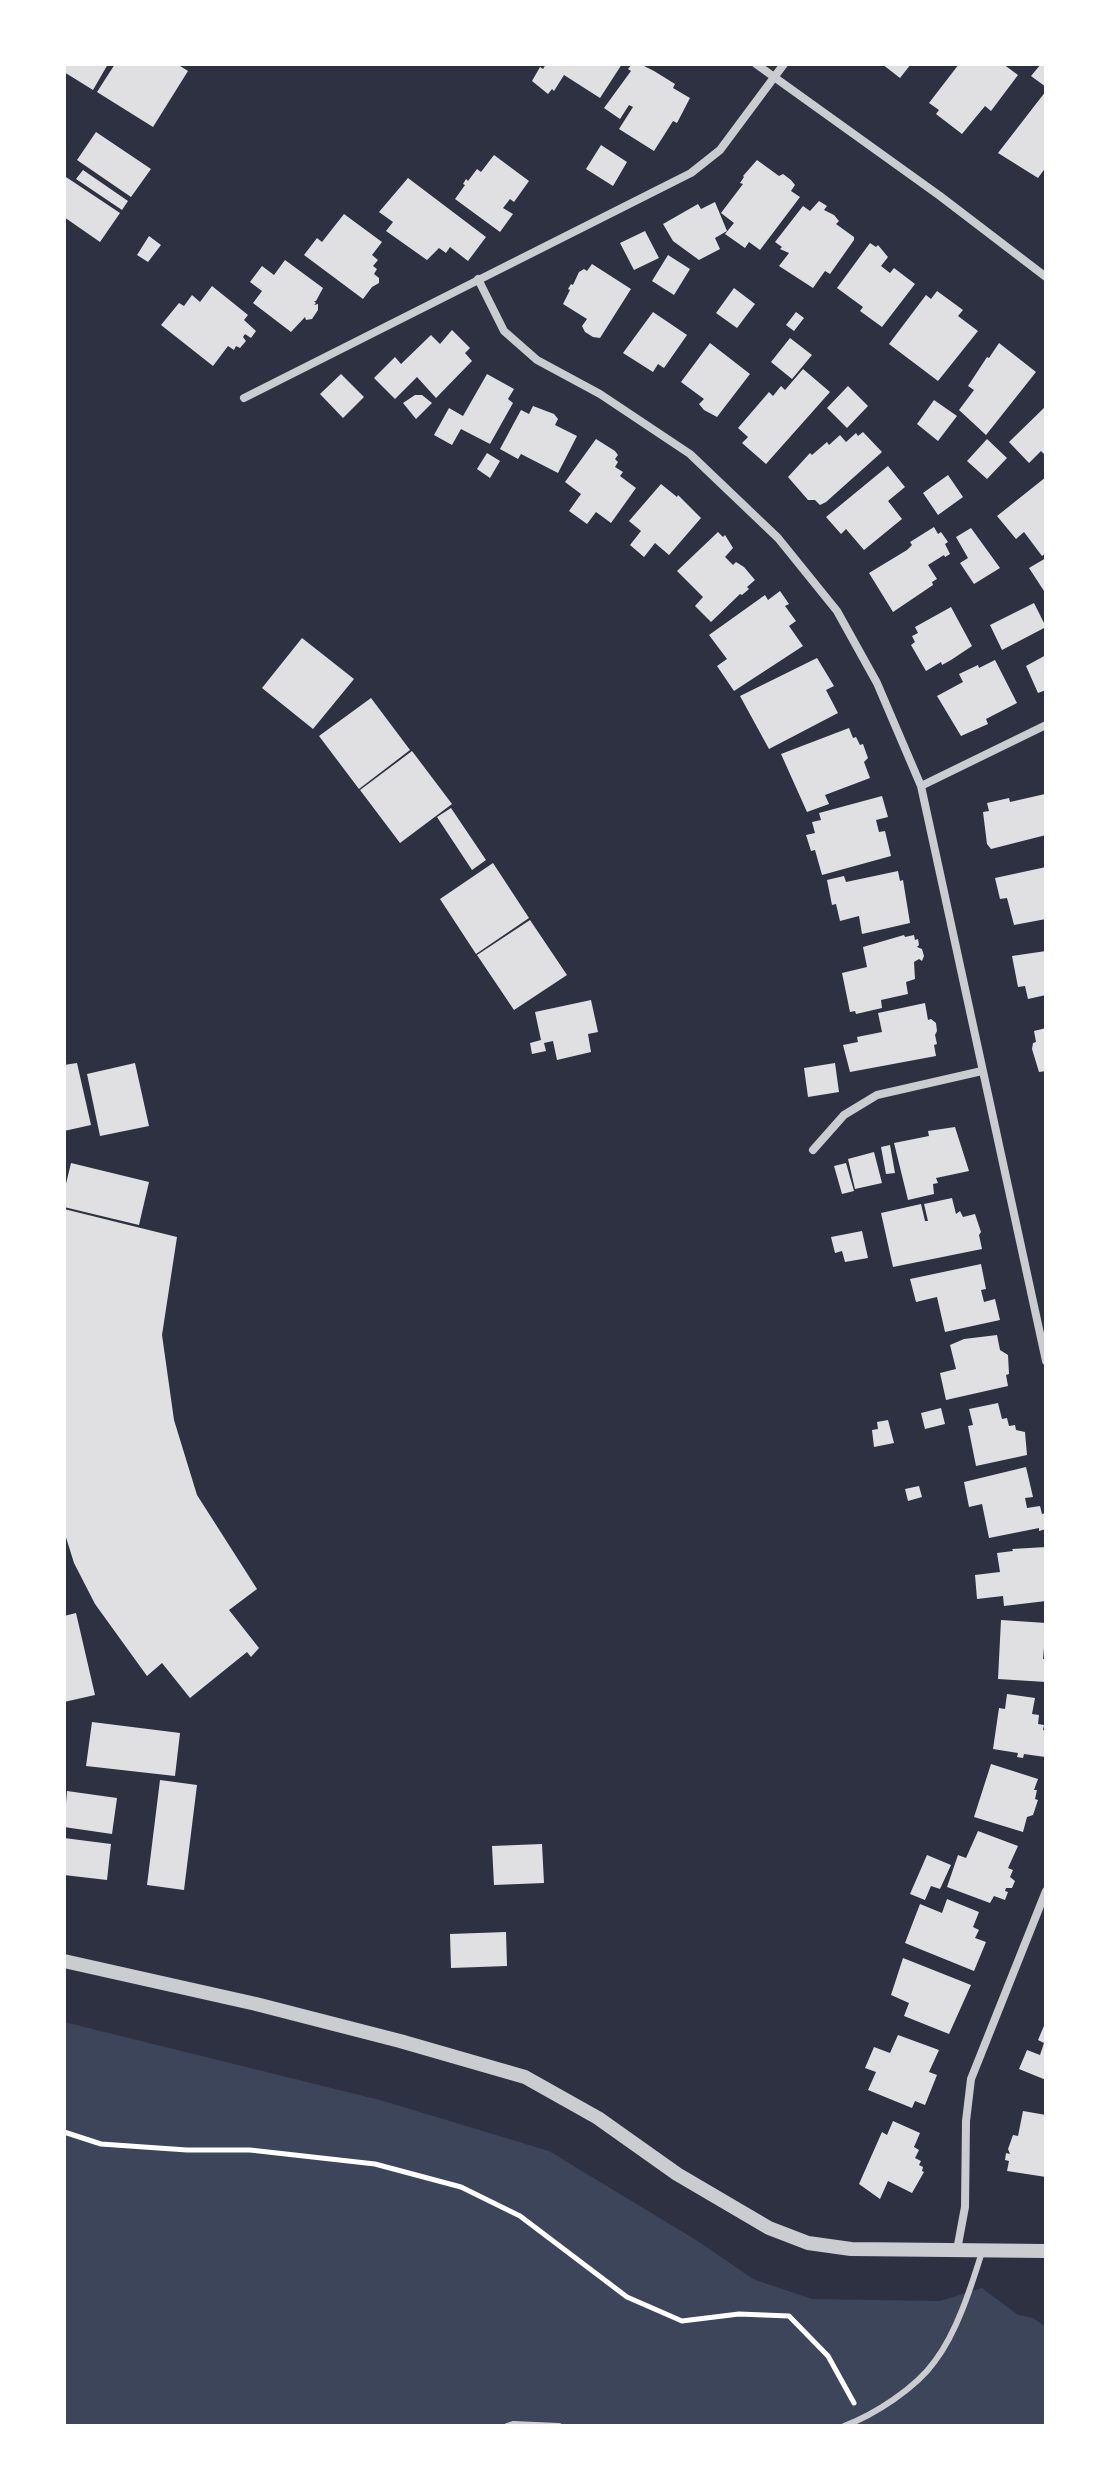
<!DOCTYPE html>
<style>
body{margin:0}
#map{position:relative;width:1110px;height:2490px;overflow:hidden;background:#2d3142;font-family:"IBM Plex Serif",serif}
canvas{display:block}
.frame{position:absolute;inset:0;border:66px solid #fff;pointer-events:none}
</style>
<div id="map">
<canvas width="1110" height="2490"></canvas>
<div class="frame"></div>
</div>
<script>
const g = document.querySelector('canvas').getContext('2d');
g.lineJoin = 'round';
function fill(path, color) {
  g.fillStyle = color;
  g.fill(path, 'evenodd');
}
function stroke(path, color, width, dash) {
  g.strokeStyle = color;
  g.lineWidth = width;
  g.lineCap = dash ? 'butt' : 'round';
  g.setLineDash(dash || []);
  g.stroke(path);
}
fill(new Path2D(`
 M 64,2022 L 380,2100 L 549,2151 L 696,2240 L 753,2279 L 812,2299 L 940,2301 L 982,2288 L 1018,2315 L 1033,2318 L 1046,2327 L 1046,2426 L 64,2426 Z`), '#3c4559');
fill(new Path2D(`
 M 64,64 L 108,64 L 93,90 L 64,72 Z
 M 115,64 L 177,64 L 188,71 L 153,127 L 97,92 Z
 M 546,64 L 622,64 L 600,98 L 564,75 L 554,91 L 552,89 L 548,94 L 532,81 L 540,67 L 543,69 Z
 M 632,64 L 640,64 L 654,71 L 675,84 L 673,88 L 690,98 L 677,123 L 673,121 L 654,151 L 619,129 L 633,107 L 629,105 L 620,119 L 604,108 L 631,71 L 628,69 Z
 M 882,64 L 911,64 L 900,78 Z
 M 959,64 L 1003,64 L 1018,75 L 991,111 L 985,106 L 962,134 L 936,114 L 939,110 L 929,103 Z
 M 1041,64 L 1046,64 L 1046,87 L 1031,76 Z
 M 1046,91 L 1046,167 L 1038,178 L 998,153 Z
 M 96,132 L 151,169 L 131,197 L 77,160 Z
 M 601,145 L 627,162 L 613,186 L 586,169 Z
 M 494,155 L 529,181 L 514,202 L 510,199 L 503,208 L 513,214 L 500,232 L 455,199 L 465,185 L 463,184 L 466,179 L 468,181 L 477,169 L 481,172 Z
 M 757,160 L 779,176 L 783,174 L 791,180 L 795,185 L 791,191 L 800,197 L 760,250 L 749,242 L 745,248 L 725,234 L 734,223 L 721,213 L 743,184 L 740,183 L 744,177 L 743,176 Z
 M 83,170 L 128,201 L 122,210 L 76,179 Z
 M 66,177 L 120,213 L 100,242 L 64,217 Z
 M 408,178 L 486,237 L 468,261 L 450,247 L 446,253 L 439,248 L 427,260 L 386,231 L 393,222 L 379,212 Z
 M 819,201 L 827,206 L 824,210 L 834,215 L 839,221 L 836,224 L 854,237 L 854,240 L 830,274 L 825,271 L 813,288 L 779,266 L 789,253 L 780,249 L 782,247 L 775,242 L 803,206 L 810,211 Z
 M 715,202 L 727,231 L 715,238 L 720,249 L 699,260 L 673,241 L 663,224 L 698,204 L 701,209 Z
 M 344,214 L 382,242 L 372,255 L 378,260 L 373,266 L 377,269 L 374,274 L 379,278 L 379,283 L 372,287 L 363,299 L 304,255 L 317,238 L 322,242 Z
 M 645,231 L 659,258 L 634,270 L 620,243 Z
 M 149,236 L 161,245 L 148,262 L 137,255 Z
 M 870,243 L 876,247 L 878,245 L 888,257 L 881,266 L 890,273 L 894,268 L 915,284 L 882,327 L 860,311 L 863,307 L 837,288 Z
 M 668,255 L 690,269 L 674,295 L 652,281 Z
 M 285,260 L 323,288 L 316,301 L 314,301 L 316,303 L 314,305 L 318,304 L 318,310 L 312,319 L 306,320 L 305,317 L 291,332 L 253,303 L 262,291 L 250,282 L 262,266 L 274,275 Z
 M 592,264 L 631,289 L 600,338 L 593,337 L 585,332 L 582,326 L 587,319 L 563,304 L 570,290 L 568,289 L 571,284 L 573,285 L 579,272 L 584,269 L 587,271 Z
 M 212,286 L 248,315 L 244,320 L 256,331 L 251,338 L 245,334 L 243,337 L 246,341 L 240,348 L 236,346 L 234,350 L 228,346 L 213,366 L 161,325 L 179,303 L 184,306 L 192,295 L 200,302 Z
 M 734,288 L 755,304 L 737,328 L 716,313 Z
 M 937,291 L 963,310 L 958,316 L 978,331 L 938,381 L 889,344 L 926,295 L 931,299 Z
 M 653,312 L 687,335 L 664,368 L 658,364 L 653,372 L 623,353 Z
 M 796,312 L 804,318 L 794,331 L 786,325 Z
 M 452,330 L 470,348 L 465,353 L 472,361 L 436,398 L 417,377 L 395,399 L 374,378 L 395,357 L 401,364 L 431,335 L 440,344 Z
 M 790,338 L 812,355 L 792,379 L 771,362 Z
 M 710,343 L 750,374 L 717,417 L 704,410 L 699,404 L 704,399 L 681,382 Z
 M 999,343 L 1036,372 L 986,435 L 959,410 L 974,390 L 968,386 L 987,357 L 989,358 Z
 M 803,369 L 830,392 L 766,464 L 742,443 L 748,437 L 738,428 L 769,392 L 773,396 L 781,386 L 785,390 Z
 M 341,374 L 364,397 L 343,418 L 320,394 Z
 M 487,374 L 514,389 L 508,399 L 513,403 L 490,444 L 461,429 L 452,445 L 434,435 L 449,408 L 463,416 Z
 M 848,386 L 868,406 L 847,428 L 827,408 Z
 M 415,395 L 422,395 L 432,403 L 416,419 L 403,403 Z
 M 934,400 L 957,416 L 938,441 L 917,424 Z
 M 533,406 L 554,414 L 558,419 L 555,425 L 577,436 L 558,473 L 521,454 L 518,459 L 500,449 L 521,410 L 529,414 Z
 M 1046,406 L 1046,456 L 1041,451 L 1029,463 L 1009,442 Z
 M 863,432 L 882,452 L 826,502 L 820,505 L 815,500 L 808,500 L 788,477 L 810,453 L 812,455 L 827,442 L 829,445 L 840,435 L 846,442 L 856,433 L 858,436 Z
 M 596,439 L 615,451 L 618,455 L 615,459 L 618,462 L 615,467 L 623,472 L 620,476 L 636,488 L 611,523 L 596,512 L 587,524 L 569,511 L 581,494 L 565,482 Z
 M 987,439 L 1007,458 L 987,479 L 967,461 Z
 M 487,453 L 500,461 L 490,478 L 477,469 Z
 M 888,466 L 905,487 L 888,501 L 902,519 L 864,550 L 846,529 L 841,534 L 826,517 Z
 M 948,475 L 963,497 L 938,515 L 923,493 Z
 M 1046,477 L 1046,553 L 1042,556 L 1024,532 L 1016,539 L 997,516 Z
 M 661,484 L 677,497 L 678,495 L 701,518 L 669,555 L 655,543 L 644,557 L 630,545 L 641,531 L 629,521 Z
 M 934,527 L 938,534 L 941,532 L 948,542 L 945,544 L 950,554 L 945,557 L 944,555 L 928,565 L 937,579 L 932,582 L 933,585 L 893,612 L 869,573 L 907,550 L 912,545 L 910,542 Z
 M 971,528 L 1000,568 L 974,584 L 960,563 L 968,558 L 956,537 Z
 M 718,532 L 723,537 L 725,535 L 733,548 L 725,557 L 733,565 L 736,562 L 744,567 L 755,580 L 747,587 L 749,589 L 742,595 L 740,594 L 711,622 L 695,606 L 703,597 L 677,571 Z
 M 1046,558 L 1046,590 L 1044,591 L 1029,568 Z
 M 780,591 L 789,604 L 785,606 L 796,621 L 789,626 L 803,646 L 734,691 L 717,666 L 727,659 L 709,635 L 765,595 L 768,600 Z
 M 1034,603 L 1046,627 L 1002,650 L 990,625 Z
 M 951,607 L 972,646 L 951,660 L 942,665 L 941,662 L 926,671 L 911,645 L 915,642 L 912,636 L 918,633 L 915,627 Z
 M 302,638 L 354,679 L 313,729 L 262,688 Z
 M 1046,655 L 1046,690 L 1038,693 L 1026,666 Z
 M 817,658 L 834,686 L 826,690 L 838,713 L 769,749 L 740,696 Z
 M 995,660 L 1017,703 L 986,719 L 988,724 L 961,736 L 937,696 L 963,682 L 959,674 L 978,665 L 979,668 Z
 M 371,698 L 410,750 L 359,789 L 319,736 Z
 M 849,728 L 853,738 L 856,737 L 860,745 L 863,744 L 868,758 L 864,762 L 870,778 L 825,795 L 829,804 L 807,812 L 781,754 Z
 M 412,751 L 452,804 L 400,843 L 360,790 Z
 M 1045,794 L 1046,835 L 991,849 L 987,844 L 983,812 L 989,811 L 987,803 L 1009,798 L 1010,802 Z
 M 882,796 L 888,817 L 876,820 L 879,832 L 885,831 L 891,856 L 822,875 L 815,850 L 811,851 L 806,835 L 815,833 L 812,822 L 821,820 L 819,813 Z
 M 451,808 L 486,860 L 472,870 L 437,817 Z
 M 493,863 L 529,918 L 476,954 L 440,899 Z
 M 1046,867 L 1046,919 L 1014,925 L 1007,898 L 1000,899 L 995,878 Z
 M 898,871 L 900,881 L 903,880 L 910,923 L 862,934 L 859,916 L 840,921 L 836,904 L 832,905 L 827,880 L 844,876 L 846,882 Z
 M 530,920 L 567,975 L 514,1010 L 477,955 Z
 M 904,935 L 905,937 L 914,935 L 915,940 L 918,939 L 919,945 L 917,947 L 922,949 L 924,956 L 922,961 L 919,959 L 914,962 L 915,979 L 906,982 L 908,994 L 881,1000 L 882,1008 L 856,1014 L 855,1011 L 850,1012 L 842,973 L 867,967 L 863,947 Z
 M 1046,951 L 1046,995 L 1028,999 L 1025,986 L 1018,987 L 1012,956 Z
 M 591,1000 L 598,1032 L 588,1034 L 591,1052 L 557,1060 L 553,1041 L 544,1043 L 546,1051 L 532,1054 L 530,1043 L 541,1040 L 535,1012 Z
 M 925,1003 L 928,1020 L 931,1019 L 936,1023 L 937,1031 L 935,1035 L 937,1044 L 934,1045 L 936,1056 L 850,1072 L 843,1045 L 858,1042 L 857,1037 L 882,1032 L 878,1013 Z
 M 1046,1028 L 1046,1071 L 1039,1072 L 1032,1049 L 1033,1043 L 1036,1042 L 1034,1031 Z
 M 77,1063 L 91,1125 L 64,1131 L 64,1065 Z
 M 135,1063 L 149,1126 L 100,1136 L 87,1074 Z
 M 835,1063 L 839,1092 L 808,1097 L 804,1068 Z
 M 955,1127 L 969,1171 L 936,1178 L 938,1183 L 933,1184 L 934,1194 L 908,1200 L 894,1143 L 929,1136 L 928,1131 Z
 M 890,1145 L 895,1173 L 886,1174 L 881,1147 Z
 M 874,1152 L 882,1183 L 855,1189 L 848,1159 Z
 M 71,1163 L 149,1182 L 139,1225 L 64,1207 L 64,1192 Z
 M 846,1163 L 854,1191 L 842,1194 L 834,1166 Z
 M 952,1198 L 956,1214 L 960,1211 L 963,1217 L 975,1214 L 981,1232 L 979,1235 L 982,1249 L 893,1267 L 881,1213 L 921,1204 L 925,1221 L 928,1221 L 924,1204 Z
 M 64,1209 L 177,1237 L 162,1335 L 174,1420 L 197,1495 L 257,1589 L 229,1610 L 259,1648 L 251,1657 L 247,1652 L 190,1698 L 162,1663 L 147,1676 L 95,1604 L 74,1563 L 64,1531 Z
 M 862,1231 L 868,1258 L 845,1262 L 842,1251 L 835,1253 L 831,1237 Z
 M 981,1264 L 986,1289 L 981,1290 L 984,1302 L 995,1299 L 1000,1320 L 945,1332 L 937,1297 L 916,1302 L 910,1279 Z
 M 997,1335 L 1000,1350 L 1008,1355 L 1009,1374 L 1006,1375 L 1008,1386 L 946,1400 L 940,1373 L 956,1369 L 950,1345 L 964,1339 Z
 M 998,1403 L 1002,1419 L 1007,1418 L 1009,1426 L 1015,1425 L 1016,1430 L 1025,1432 L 1027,1455 L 976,1466 L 968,1426 L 973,1425 L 969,1409 Z
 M 941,1408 L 945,1424 L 925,1429 L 921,1413 Z
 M 888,1420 L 894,1443 L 874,1447 L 872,1430 L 878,1429 L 877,1422 Z
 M 1026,1467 L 1033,1497 L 1025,1498 L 1027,1508 L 1040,1506 L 1042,1514 L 1046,1513 L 1046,1529 L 1039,1531 L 1039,1528 L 989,1538 L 982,1504 L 969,1507 L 964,1482 Z
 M 919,1486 L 922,1497 L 908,1501 L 905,1489 Z
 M 1046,1547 L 1046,1601 L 1004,1606 L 1003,1596 L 977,1599 L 975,1575 L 1000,1572 L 997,1553 L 1013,1551 L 1012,1549 Z
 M 76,1613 L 95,1695 L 64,1702 L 64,1616 Z
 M 1001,1620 L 1046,1623 L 1046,1648 L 1044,1648 L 1043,1659 L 1046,1659 L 1046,1682 L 998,1679 Z
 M 1007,1694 L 1035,1698 L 1032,1714 L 1039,1715 L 1038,1724 L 1044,1725 L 1043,1730 L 1046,1731 L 1045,1757 L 1024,1754 L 1023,1758 L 1017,1757 L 1018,1753 L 993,1749 L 999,1708 L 1005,1709 Z
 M 92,1722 L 180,1733 L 175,1776 L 86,1766 Z
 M 991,1764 L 1038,1779 L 1034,1790 L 1037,1790 L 1035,1799 L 1038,1800 L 1033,1815 L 1027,1817 L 1023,1832 L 974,1817 Z
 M 160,1780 L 197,1785 L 184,1890 L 147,1885 Z
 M 67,1791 L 117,1798 L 112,1834 L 64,1827 Z
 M 978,1831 L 1018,1846 L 1008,1868 L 1013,1870 L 1010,1877 L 1015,1881 L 1012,1888 L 1006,1888 L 1005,1891 L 1008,1892 L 1005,1900 L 994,1896 L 990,1903 L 947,1887 L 958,1855 L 966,1858 Z
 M 64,1838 L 111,1844 L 107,1880 L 64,1875 Z
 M 542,1844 L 544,1883 L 494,1885 L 492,1846 Z
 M 927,1855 L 951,1865 L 940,1889 L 931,1886 L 925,1900 L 910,1894 Z
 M 947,1899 L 979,1912 L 973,1927 L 979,1930 L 975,1938 L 986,1942 L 974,1971 L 905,1943 L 920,1904 L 942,1913 Z
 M 506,1932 L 507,1966 L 451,1968 L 450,1934 Z
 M 903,1958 L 971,1985 L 949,2034 L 904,2016 L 909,2003 L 891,1995 Z
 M 1046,2021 L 1046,2080 L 1019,2069 L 1027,2050 L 1040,2055 L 1044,2043 L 1038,2040 Z
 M 898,2035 L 939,2050 L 929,2072 L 937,2075 L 925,2105 L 915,2101 L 912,2108 L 868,2090 L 876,2072 L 865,2068 L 874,2047 L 890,2053 Z
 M 1023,2111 L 1046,2115 L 1046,2177 L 1007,2171 L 1009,2161 L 1005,2160 L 1006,2153 L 1010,2154 L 1008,2149 L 1013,2135 L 1018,2136 Z
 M 893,2121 L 920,2133 L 914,2147 L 919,2150 L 915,2158 L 921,2161 L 919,2165 L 923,2167 L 922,2171 L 924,2172 L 912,2193 L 888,2181 L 880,2199 L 859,2184 L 882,2132 L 887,2135 Z`), '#e0e0e3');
stroke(new Path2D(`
 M 64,2132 L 101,2144 L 187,2150 L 250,2150 L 375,2164 L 461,2187 L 520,2216 L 627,2297 L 682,2321 L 739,2314 L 789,2316 L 828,2356 L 854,2403`), '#fff', 5);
stroke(new Path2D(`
 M 507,2426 L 513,2424 L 559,2426
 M 844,2426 C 874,2415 916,2388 935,2361 C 957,2332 971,2287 982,2252`), '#caccd0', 6);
stroke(new Path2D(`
 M 756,64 L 940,196 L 1046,277
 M 478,279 L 504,331 L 537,360 L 600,394 L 690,454 L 778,538 L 837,611 L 877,683 L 921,786 L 1046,1361
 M 244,398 L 691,173 L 720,150 L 784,64
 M 921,786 L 1046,725
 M 813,1150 L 844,1115 L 877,1095 L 982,1071
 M 957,2250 L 965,2207 L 966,2121 L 971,2079 L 1046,1891`), '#caccd0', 8);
stroke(new Path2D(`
 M 64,1961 L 256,2004 L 400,2041 L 525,2077 L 598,2118 L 677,2174 L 769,2228 L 808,2243 L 851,2249 L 1046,2251`), '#caccd0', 14);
</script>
